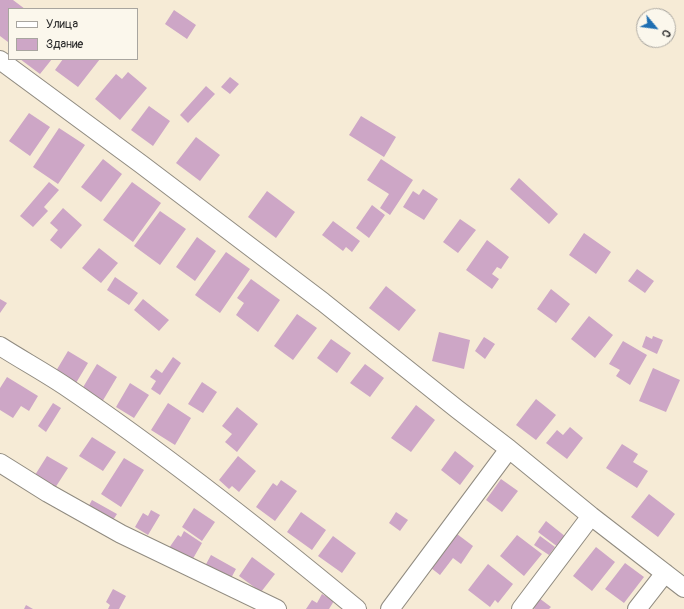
<!DOCTYPE html>
<meta charset="utf-8">
<style>
body{margin:0}
#map{position:relative;width:684px;height:609px;overflow:hidden;background:#f6ebd6;font-family:Pangolin,sans-serif}
canvas{display:block}
.legend{position:absolute;left:8px;top:8px;width:130px;height:52px;box-sizing:border-box;background:#fbf7ec;border:1px solid #a8a59f;margin:0;padding:5px 7px;list-style:none;font-size:12px;color:#2b2b2b}
.legend li{display:flex;align-items:center;gap:8px;height:20px}
.legend b{width:20px;border:1px solid #a8a59f}
.north{position:absolute;left:636px;top:8px;width:40px;height:40px;box-sizing:border-box;background:#fbf7ec;border:1px solid #a8a59f;border-radius:50%;rotate:119deg;font-size:11px;font-weight:700;line-height:16px;text-align:center;color:#2b2b2b}
.north::after{content:'';display:block;margin:auto;width:14px;height:18px;background:#1f6fb2;clip-path:polygon(50% 0,100% 100%,50% 72%,0 100%)}
</style>
<div id="map">
<canvas width="684" height="609"></canvas>
<ul class="legend">
<li><b style="height:5px;background:#fff"></b>Улица</li>
<li><b style="height:11px;background:#cda6c6"></b>Здание</li>
</ul>
<div class="north">С</div>
</div>
<script>
const g = document.querySelector('canvas').getContext('2d');
g.lineJoin = 'round';
function fill(path, color) {
  g.fillStyle = color;
  g.fill(path, 'evenodd');
}
function stroke(path, color, width, dash) {
  g.strokeStyle = color;
  g.lineWidth = width;
  g.lineCap = dash ? 'butt' : 'round';
  g.setLineDash(dash || []);
  g.stroke(path);
}
fill(new Path2D(`
 M 0,0 L 13,0 L 25,9 L 9,9 L 9,41 L 8,42 L 0,36 Z
 M 174,10 L 196,25 L 187,39 L 165,24 Z
 M 20,59 L 52,59 L 40,74 Z
 M 63,59 L 100,59 L 78,87 L 55,70 Z
 M 128,72 L 147,88 L 120,120 L 95,99 L 116,74 L 122,79 Z
 M 230,77 L 239,84 L 230,94 L 221,87 Z
 M 206,86 L 215,94 L 188,123 L 180,115 Z
 M 149,106 L 170,121 L 153,146 L 131,130 Z
 M 29,113 L 50,127 L 30,156 L 9,141 Z
 M 361,116 L 396,137 L 384,157 L 349,135 Z
 M 59,128 L 85,145 L 58,184 L 33,167 Z
 M 196,137 L 220,155 L 200,181 L 176,163 Z
 M 103,159 L 122,174 L 101,202 L 81,187 Z
 M 381,159 L 413,180 L 390,215 L 380,208 L 389,194 L 367,180 Z
 M 519,178 L 558,214 L 549,224 L 510,189 Z
 M 49,182 L 59,190 L 44,207 L 48,211 L 33,227 L 20,216 Z
 M 132,182 L 161,203 L 133,242 L 103,220 Z
 M 423,189 L 438,199 L 424,220 L 403,207 L 413,191 L 419,195 Z
 M 267,191 L 295,212 L 276,238 L 248,217 Z
 M 372,205 L 385,215 L 369,238 L 356,228 Z
 M 63,208 L 82,225 L 61,249 L 50,240 L 58,230 L 50,223 Z
 M 160,211 L 186,229 L 160,265 L 134,246 Z
 M 460,219 L 476,230 L 458,253 L 443,242 Z
 M 333,221 L 360,241 L 352,252 L 346,247 L 343,251 L 322,235 Z
 M 584,233 L 611,252 L 596,274 L 569,255 Z
 M 197,237 L 216,251 L 195,281 L 176,267 Z
 M 487,240 L 509,257 L 501,269 L 497,267 L 492,274 L 499,279 L 492,289 L 466,270 Z
 M 99,248 L 118,263 L 101,283 L 82,268 Z
 M 226,252 L 250,269 L 220,313 L 195,295 Z
 M 637,269 L 654,281 L 645,293 L 628,281 Z
 M 115,277 L 138,293 L 129,305 L 107,290 Z
 M 251,279 L 280,300 L 258,332 L 236,315 L 244,303 L 237,298 Z
 M 386,286 L 416,310 L 399,331 L 369,308 Z
 M 551,289 L 570,304 L 556,323 L 537,309 Z
 M 0,299 L 7,303 L 0,313 Z
 M 143,299 L 169,320 L 159,331 L 134,310 Z
 M 297,314 L 317,328 L 293,360 L 274,346 Z
 M 589,316 L 613,335 L 595,358 L 571,339 Z
 M 439,332 L 470,340 L 464,369 L 432,361 Z
 M 646,336 L 652,339 L 653,336 L 663,340 L 657,354 L 642,347 Z
 M 484,337 L 495,344 L 485,359 L 475,351 Z
 M 331,339 L 351,353 L 337,373 L 317,358 Z
 M 623,341 L 647,355 L 630,385 L 616,376 L 620,370 L 609,364 Z
 M 68,351 L 88,363 L 76,383 L 56,371 Z
 M 173,357 L 181,363 L 160,395 L 151,389 L 156,381 L 150,377 L 156,369 L 162,373 Z
 M 97,364 L 117,377 L 102,402 L 82,389 Z
 M 365,364 L 384,378 L 370,397 L 350,383 Z
 M 653,368 L 680,380 L 666,412 L 639,401 Z
 M 7,377 L 38,396 L 29,411 L 21,406 L 13,418 L 0,410 L 0,388 Z
 M 202,382 L 217,392 L 203,413 L 188,404 Z
 M 130,383 L 149,395 L 134,418 L 116,407 Z
 M 536,399 L 556,415 L 536,440 L 516,425 Z
 M 53,403 L 61,408 L 46,432 L 38,426 Z
 M 168,403 L 191,418 L 175,445 L 151,430 Z
 M 416,405 L 435,420 L 411,452 L 391,438 Z
 M 237,407 L 258,424 L 237,452 L 225,442 L 232,434 L 222,426 Z
 M 570,427 L 583,438 L 567,459 L 546,443 L 557,430 L 563,435 Z
 M 92,437 L 116,452 L 103,471 L 79,456 Z
 M 622,444 L 638,454 L 633,462 L 648,471 L 637,488 L 606,468 Z
 M 455,451 L 474,466 L 460,485 L 441,470 Z
 M 47,456 L 68,468 L 55,488 L 35,475 Z
 M 238,456 L 256,471 L 239,492 L 232,486 L 229,489 L 219,480 Z
 M 124,458 L 144,470 L 121,507 L 101,494 Z
 M 501,479 L 518,491 L 502,512 L 486,500 Z
 M 281,480 L 297,491 L 275,521 L 256,507 L 273,483 L 277,486 Z
 M 649,494 L 675,514 L 658,537 L 631,517 Z
 M 92,500 L 117,514 L 111,523 L 87,509 Z
 M 194,508 L 215,522 L 202,541 L 182,527 Z
 M 151,510 L 160,515 L 148,535 L 135,527 L 143,513 L 148,516 Z
 M 301,512 L 326,530 L 312,550 L 287,532 Z
 M 396,512 L 408,520 L 400,531 L 389,523 Z
 M 546,521 L 566,537 L 558,547 L 538,532 Z
 M 184,531 L 202,543 L 191,562 L 169,548 L 178,535 L 181,537 Z
 M 457,534 L 473,546 L 461,564 L 453,558 L 440,575 L 431,568 Z
 M 517,535 L 542,554 L 524,576 L 500,556 Z
 M 333,536 L 356,553 L 342,573 L 318,556 Z
 M 540,536 L 555,547 L 549,555 L 534,545 Z
 M 596,547 L 615,562 L 592,591 L 573,576 Z
 M 211,555 L 236,569 L 230,580 L 205,566 Z
 M 252,557 L 275,574 L 261,592 L 239,576 Z
 M 625,563 L 644,577 L 624,603 L 605,589 Z
 M 488,564 L 513,584 L 498,603 L 495,600 L 490,607 L 468,590 Z
 M 113,589 L 126,596 L 119,609 L 108,609 L 110,605 L 106,602 Z
 M 322,594 L 334,601 L 329,609 L 306,609 L 312,600 L 317,603 Z
 M 539,598 L 551,607 L 549,609 L 535,609 L 532,607 Z
 M 26,605 L 33,609 L 24,609 Z`), '#cda6c6');
const minor = new Path2D(`
 M 0,60 L 141,164 L 323,302 L 457,409 L 509,449 L 591,516 L 684,588
 M 0,346 C 22,360 44,372 65,386 C 167,455 263,531 357,609
 M 0,463 L 48,493 L 121,534 L 277,609
 M 390,609 L 509,449
 M 521,609 L 591,516
 M 637,609 L 665,573`);
stroke(minor, '#908b80', 20);
stroke(minor, '#fff', 18);
</script>
